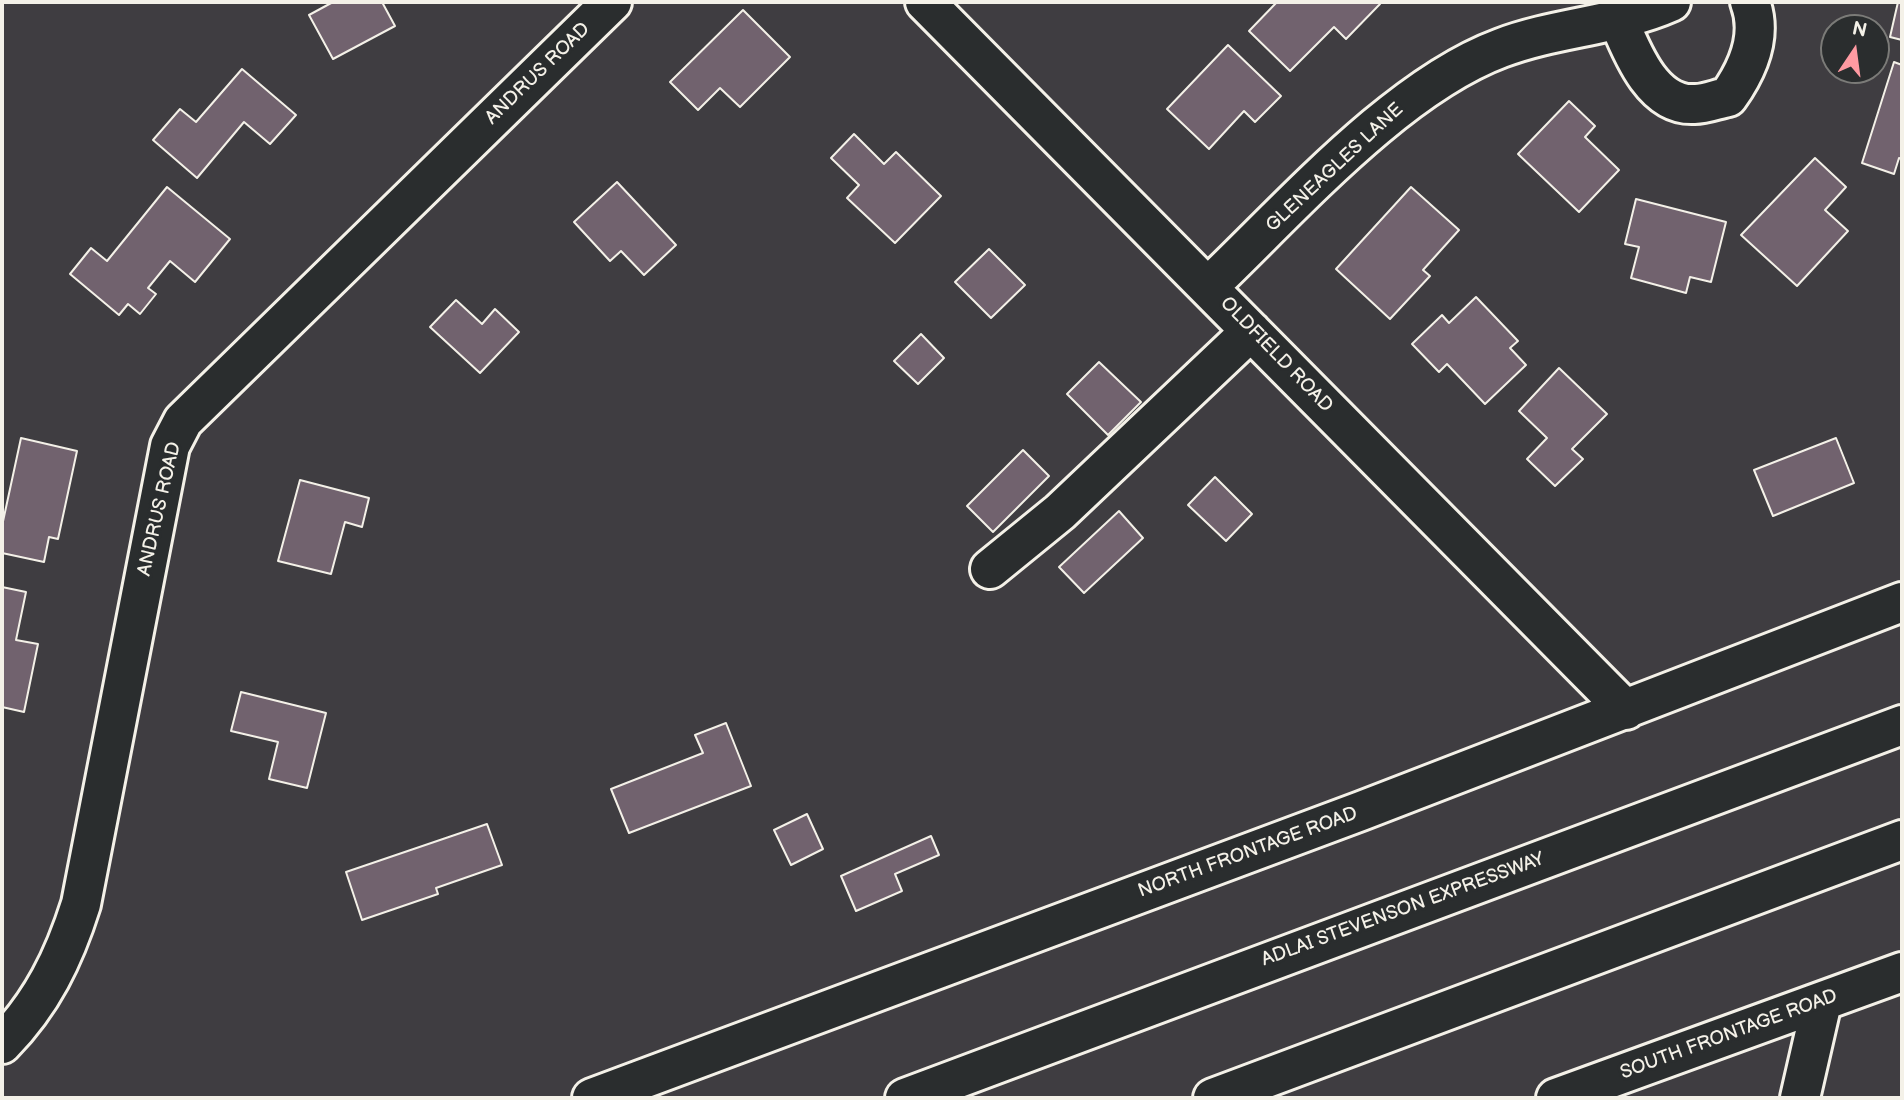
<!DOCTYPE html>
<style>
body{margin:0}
#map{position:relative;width:1904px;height:1100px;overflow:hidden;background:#3f3d41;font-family:"Balsamiq Sans",sans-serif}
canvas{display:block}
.frame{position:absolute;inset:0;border:4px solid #f4f1e8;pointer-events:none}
.north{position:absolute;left:1820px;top:14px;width:70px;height:70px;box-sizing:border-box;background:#2a2d2e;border:2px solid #7b7b78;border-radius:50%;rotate:13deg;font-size:19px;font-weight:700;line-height:28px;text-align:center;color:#f4f1e8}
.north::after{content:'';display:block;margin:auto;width:24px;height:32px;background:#ff9aa2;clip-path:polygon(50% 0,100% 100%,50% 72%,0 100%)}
</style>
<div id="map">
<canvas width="1904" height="1100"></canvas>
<div class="frame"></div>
<div class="north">N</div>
</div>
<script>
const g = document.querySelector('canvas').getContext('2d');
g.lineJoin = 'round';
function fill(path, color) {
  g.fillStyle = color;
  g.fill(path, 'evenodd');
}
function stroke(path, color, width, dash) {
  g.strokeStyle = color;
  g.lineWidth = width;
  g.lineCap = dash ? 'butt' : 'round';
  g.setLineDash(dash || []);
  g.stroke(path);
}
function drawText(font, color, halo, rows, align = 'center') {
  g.font = font + ' "Balsamiq Sans",sans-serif';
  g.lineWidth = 6;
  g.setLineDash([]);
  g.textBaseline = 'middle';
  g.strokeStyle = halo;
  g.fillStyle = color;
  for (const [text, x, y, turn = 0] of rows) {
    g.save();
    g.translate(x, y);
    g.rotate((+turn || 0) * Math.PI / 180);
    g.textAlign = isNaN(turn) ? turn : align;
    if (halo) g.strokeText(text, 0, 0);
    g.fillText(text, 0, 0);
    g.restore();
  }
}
const building = new Path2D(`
 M 333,2 L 382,2 L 395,26 L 333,59 L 309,15 Z
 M 1277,2 L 1378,2 L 1380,4 L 1346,39 L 1334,27 L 1290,71 L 1249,31 Z
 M 1898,2 L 1902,2 L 1902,40 L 1890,37 Z
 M 743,10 L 790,57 L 740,107 L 720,88 L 698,110 L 670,82 Z
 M 1228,45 L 1281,96 L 1255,122 L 1244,111 L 1209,149 L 1167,109 Z
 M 1894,62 L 1902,65 L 1902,159 L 1899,158 L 1894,174 L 1862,163 Z
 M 242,69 L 296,115 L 270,144 L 244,122 L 197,178 L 153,140 L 180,109 L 196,122 Z
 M 1569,101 L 1595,126 L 1585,137 L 1619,170 L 1579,212 L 1518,154 Z
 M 854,134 L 884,164 L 896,152 L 941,196 L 895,243 L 847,198 L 859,185 L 831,158 Z
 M 1815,158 L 1846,187 L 1825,210 L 1848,231 L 1797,286 L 1741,235 Z
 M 617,182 L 676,245 L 644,275 L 621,251 L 610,261 L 574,222 Z
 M 167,187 L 230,239 L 195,282 L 170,261 L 148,288 L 156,294 L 140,314 L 128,304 L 119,315 L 70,274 L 91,248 L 107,261 Z
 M 1411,187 L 1459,230 L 1423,270 L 1430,276 L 1390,319 L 1336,269 Z
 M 1636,199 L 1726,222 L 1711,282 L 1690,277 L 1686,293 L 1631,278 L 1639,247 L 1625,244 Z
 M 989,249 L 1025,285 L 991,318 L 955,282 Z
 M 1476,297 L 1518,341 L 1510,348 L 1526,365 L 1485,404 L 1447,364 L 1439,372 L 1412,344 L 1442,315 L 1449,323 Z
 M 456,300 L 482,324 L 495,309 L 519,332 L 480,373 L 430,327 Z
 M 921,334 L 944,358 L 918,384 L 894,361 Z
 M 1099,362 L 1141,402 L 1108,435 L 1067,394 Z
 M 1559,368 L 1607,414 L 1572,449 L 1583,459 L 1555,486 L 1527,459 L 1547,438 L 1519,411 Z
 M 21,438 L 77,451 L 58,539 L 49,537 L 44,562 L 2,553 L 2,526 Z
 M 1836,438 L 1854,483 L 1773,516 L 1754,470 Z
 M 1023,450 L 1049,476 L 993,532 L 967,506 Z
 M 1215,477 L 1252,514 L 1226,541 L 1188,505 Z
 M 300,480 L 369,498 L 362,527 L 345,522 L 331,574 L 278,561 Z
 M 1119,511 L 1143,538 L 1084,593 L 1059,567 Z
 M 2,587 L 26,592 L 16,640 L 38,644 L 24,712 L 2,707 Z
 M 241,692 L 326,713 L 307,788 L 269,779 L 278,742 L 231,731 Z
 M 726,723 L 751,786 L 629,833 L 611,789 L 703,753 L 695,735 Z
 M 807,814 L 823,849 L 791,865 L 774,830 Z
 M 487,824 L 502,865 L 436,888 L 438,894 L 362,920 L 346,872 Z
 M 931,836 L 939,855 L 895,874 L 902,891 L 856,911 L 841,876 Z`);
fill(building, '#71626e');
stroke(building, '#f4f1e8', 2);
const minor = new Path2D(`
 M 925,2 L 1626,710
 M 1618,19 C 1631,50 1652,107 1695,104 C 1706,104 1717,99 1728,97 C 1748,69 1763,36 1750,2
 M 1209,286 C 1290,209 1396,87 1501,48 C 1556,27 1617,26 1671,2
 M 990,569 L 1060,512 L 1251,331
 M 2,1044 C 42,1003 64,958 81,904 L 170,446 L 183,421 L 612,2
 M 592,1098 L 1361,811 L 1902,602
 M 1556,1098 L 1902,972
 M 1800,1098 L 1822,1002`);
const highway = new Path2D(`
 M 905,1098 L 1902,725
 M 1213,1098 L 1902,840`);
stroke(minor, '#f4f1e8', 44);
stroke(highway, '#f4f1e8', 44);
stroke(minor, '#2a2d2e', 38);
stroke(highway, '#2a2d2e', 38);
drawText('19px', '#f4f1e8', '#2a2d2e', [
 ["ANDRUS ROAD",538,74,-44],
 ["GLENEAGLES LANE",1335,168,-43],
 ["OLDFIELD ROAD",1276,355,46],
 ["ANDRUS ROAD",160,509,-77],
 ["NORTH FRONTAGE ROAD",1248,853,-20],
 ["ADLAI STEVENSON EXPRESSWAY",1403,910,-20],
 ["SOUTH FRONTAGE ROAD",1729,1035,-20]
]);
</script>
